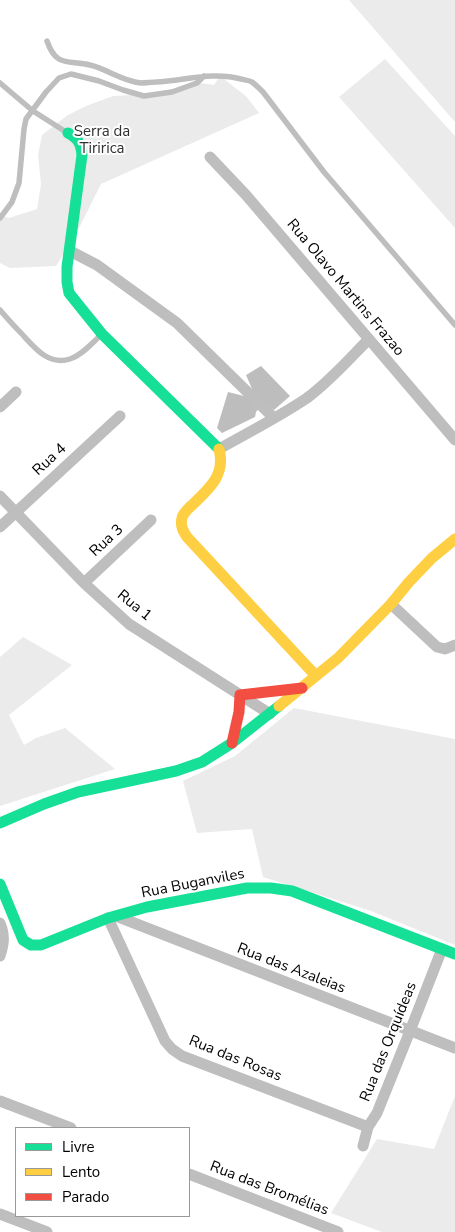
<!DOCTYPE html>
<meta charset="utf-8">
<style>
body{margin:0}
#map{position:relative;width:455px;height:1232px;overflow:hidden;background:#fff;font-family:"Nunito Sans",sans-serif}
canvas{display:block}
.legend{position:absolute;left:15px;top:1127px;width:175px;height:90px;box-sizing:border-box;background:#fff;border:1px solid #999;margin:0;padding:6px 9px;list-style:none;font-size:15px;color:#000}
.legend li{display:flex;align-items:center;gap:10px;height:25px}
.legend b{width:25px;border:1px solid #999}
</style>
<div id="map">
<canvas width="455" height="1232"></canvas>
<ul class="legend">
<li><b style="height:6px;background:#16e098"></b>Livre</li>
<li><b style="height:6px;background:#ffcf43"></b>Lento</li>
<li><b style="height:6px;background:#f24e42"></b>Parado</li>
</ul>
</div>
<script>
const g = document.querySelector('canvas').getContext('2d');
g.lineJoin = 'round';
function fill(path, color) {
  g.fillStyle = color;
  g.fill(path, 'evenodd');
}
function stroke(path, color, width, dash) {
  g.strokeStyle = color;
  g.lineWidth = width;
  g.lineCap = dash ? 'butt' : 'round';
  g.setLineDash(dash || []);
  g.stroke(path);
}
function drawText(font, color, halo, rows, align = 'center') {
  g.font = font + ' "Nunito Sans",sans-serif';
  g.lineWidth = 4;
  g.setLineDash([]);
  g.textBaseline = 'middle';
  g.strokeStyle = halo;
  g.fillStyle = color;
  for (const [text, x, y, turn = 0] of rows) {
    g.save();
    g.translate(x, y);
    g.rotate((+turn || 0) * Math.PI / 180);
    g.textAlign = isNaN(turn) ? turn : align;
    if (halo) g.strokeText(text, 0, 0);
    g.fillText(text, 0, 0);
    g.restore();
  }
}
fill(new Path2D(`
 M 349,0 L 455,0 L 455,122 Z
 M 385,59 L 455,136 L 455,228 L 339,97 Z
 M 220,76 L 246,96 L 259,113 L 101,184 L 77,232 L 56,266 L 10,268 L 0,263 L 0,215 L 9,218 L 37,209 L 41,184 L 38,155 L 42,135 L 68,115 L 86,106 L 113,96 L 149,94 L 200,83 L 214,85 Z
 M 23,637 L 72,665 L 9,715 L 24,745 L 36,738 L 65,728 L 115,769 L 0,806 L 0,657 Z
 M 294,708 L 455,739 L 455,945 L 371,911 L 263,877 L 252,829 L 197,833 L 183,781 L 235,756 Z
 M 455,1096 L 455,1232 L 382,1232 L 331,1213 L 377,1139 L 434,1149 Z`), '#ebebeb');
fill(new Path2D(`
 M 261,366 L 290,396 L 274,410 L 264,402 L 256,412 L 255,417 L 222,433 L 217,428 L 228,392 L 244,396 L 253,391 L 246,375 Z`), '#bdbdbd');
stroke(new Path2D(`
 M 47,41 C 56,67 67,60 90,65 C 107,69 122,81 141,83 C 146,83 151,82 156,82 C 184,81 212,71 241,79 C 244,80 249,80 252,82 C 256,85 260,89 263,92 L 324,172 L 455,325
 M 0,83 L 33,111 L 66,132
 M 0,218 L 12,202 L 19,183 L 24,129 L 26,119 L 46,92 L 59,78 L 71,74 L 99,81 L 123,90 L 144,96 L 172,92 L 197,83 L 204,76
 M 0,310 C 7,318 14,326 21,333 C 34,347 48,366 70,359 C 82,355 91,344 101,335`), '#bebebe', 5.5);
stroke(new Path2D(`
 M 210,157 L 246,195 L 455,440
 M 70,251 L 97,265 L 177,323 L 274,418
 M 0,407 L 16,392
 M 219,449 C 249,432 279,417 307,398 C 330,381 349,359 369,339
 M 0,496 L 84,583 L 129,624 L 270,714
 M 0,527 L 120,416
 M 84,583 L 151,520
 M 391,604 L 437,647 L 445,649 L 455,645
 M 116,916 L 455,1048
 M 108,918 L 165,1041 L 172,1049 L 182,1056 L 368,1127
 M 0,923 C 5,935 4,944 0,956
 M 0,1101 L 71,1128
 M 363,1146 L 368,1127 L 377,1113 L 410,1031 L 442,949
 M 189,1174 L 338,1232
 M 0,1214 L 47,1232`), '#bebebe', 11);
stroke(new Path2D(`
 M 68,133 C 78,138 81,144 82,155 L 67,267 L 67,282 L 69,293 L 102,334 L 219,449
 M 0,823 L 44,804 L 78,792 L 176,771 L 202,762 L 232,743 L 279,706
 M 0,884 L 23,940 L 31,945 L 41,945 L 108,918 L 147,907 L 247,888 L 271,888 L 292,891 L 455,954`), '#16e098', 11);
stroke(new Path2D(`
 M 219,449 C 226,475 209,489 191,506 C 187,510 183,513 182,518 C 180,526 183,531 187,537 L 316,676
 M 279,706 L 338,658 L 391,604 L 409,582 L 432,558 L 455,539`), '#ffcf43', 11);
stroke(new Path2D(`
 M 232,743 L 239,712 L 240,695 L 302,688`), '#f24e42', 11);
drawText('15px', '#313131', '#fff', [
 ["Serra da",102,132],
 ["Tiririca",102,149]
]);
drawText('15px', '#000', '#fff', [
 ["Rua Olavo Martins Frazao",345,288,50],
 ["Rua 4",50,460,-43],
 ["Rua 3",107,541,-43],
 ["Rua 1",134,606,39],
 ["Rua Buganviles",193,884,-11],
 ["Rua das Azaleias",291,969,21],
 ["Rua das Orquídeas",389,1042,-68],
 ["Rua das Rosas",235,1059,22],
 ["Rua das Bromélias",269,1189,21]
]);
</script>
